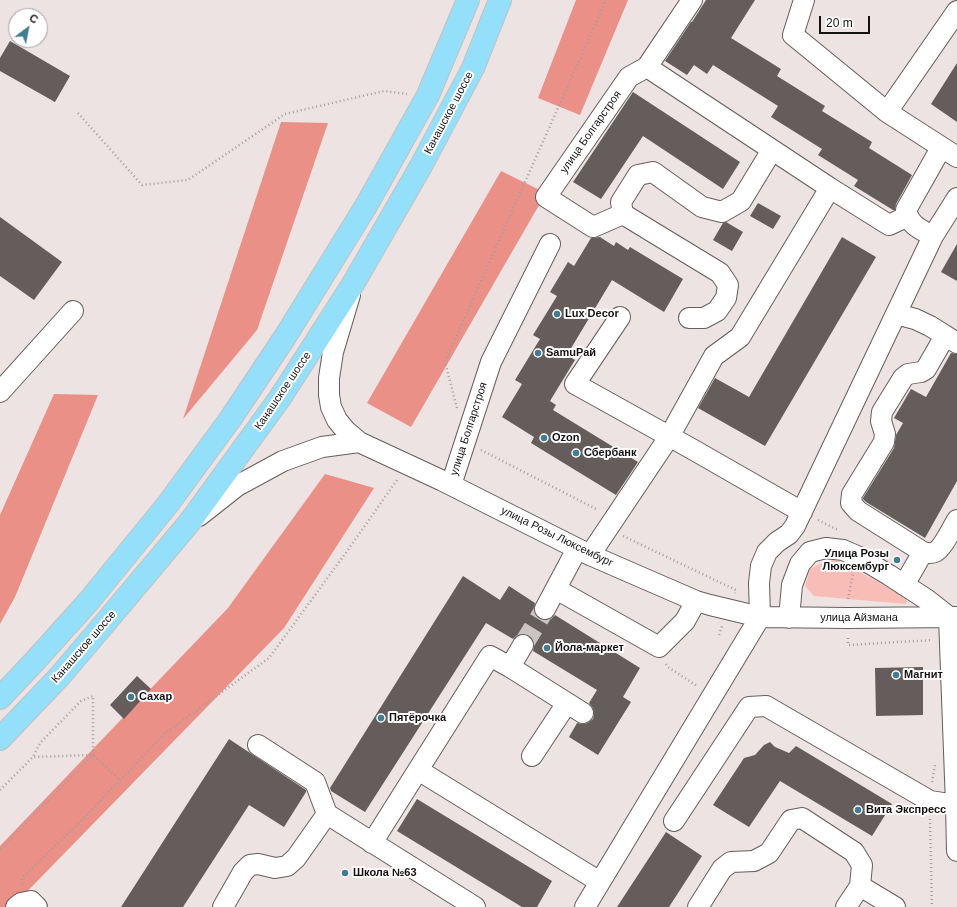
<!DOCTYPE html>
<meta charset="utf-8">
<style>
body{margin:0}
#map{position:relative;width:957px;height:907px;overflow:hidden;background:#ece3e2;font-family:Arial,sans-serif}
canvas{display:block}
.north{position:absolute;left:8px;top:8px;width:40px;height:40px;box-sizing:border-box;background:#fff;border:1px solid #a1a0a0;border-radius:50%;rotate:32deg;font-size:11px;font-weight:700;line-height:16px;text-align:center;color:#151212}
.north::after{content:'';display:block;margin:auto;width:14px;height:18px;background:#407d93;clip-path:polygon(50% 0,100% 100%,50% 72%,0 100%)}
.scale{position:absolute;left:819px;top:16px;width:51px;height:18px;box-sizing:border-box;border:2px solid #151212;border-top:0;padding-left:5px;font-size:12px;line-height:14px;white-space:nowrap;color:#151212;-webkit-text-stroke:3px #fff;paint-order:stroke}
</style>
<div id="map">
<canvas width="957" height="907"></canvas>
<div class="north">С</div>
<div class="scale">20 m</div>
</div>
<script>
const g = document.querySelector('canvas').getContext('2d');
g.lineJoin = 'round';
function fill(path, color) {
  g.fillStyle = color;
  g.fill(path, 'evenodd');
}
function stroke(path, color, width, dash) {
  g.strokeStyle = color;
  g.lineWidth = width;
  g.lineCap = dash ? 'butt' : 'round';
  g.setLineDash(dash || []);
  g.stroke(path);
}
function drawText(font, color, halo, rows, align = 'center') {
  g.font = font + ' Arial,sans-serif';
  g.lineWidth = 4;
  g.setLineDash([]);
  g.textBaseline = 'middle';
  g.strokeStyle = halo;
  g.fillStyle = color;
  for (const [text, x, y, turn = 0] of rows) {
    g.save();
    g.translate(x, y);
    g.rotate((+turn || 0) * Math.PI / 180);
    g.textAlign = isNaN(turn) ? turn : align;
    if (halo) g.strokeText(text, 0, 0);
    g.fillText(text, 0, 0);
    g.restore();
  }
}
fill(new Path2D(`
 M 832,558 L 907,597 L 906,604 L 814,596 L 805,586 L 810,569 Z`), '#f8bdb7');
fill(new Path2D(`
 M 576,0 L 628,0 L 580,115 L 538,98 Z
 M 281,122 L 328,123 L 257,330 L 183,419 Z
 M 501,171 L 546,193 L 411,427 L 367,403 Z
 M 54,394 L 98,395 L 15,597 L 0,624 L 0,515 Z
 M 325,474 L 374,488 L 284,628 L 12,907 L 0,907 L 0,846 L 228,608 Z`), '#ea9087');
fill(new Path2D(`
 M 706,0 L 755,0 L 731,38 L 781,69 L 777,76 L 825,106 L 822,111 L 872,142 L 869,148 L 912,175 L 896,204 L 895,210 L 893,210 L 854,186 L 858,180 L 818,155 L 822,149 L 771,117 L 778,106 L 713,65 L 707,74 L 694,65 L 687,75 L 665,61 L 691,22 L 692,22 Z
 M 10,41 L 70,76 L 55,102 L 0,71 L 0,58 Z
 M 957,63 L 957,122 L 931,104 Z
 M 633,92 L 740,162 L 723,189 L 643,136 L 601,199 L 573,182 Z
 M 758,203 L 781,216 L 773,229 L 750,216 Z
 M 0,217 L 62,262 L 34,300 L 0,276 Z
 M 726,222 L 743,232 L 732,251 L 713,240 L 723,223 Z
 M 600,237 L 614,246 L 616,242 L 628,250 L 630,247 L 683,279 L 664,312 L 612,280 L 567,355 L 575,360 L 550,401 L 556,405 L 553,410 L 638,462 L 616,495 L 531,443 L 534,437 L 502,417 L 522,384 L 515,380 L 540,339 L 533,335 L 557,296 L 550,292 L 568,262 L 574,266 L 591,238 Z
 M 842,237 L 876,257 L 765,446 L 698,408 L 715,378 L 749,397 Z
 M 957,244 L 957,281 L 941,272 Z
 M 951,353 L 957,354 L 957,481 L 925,538 L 866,502 L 863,499 L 863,498 L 894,448 L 896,435 L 903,423 L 894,418 L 911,389 L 926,397 Z
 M 463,576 L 500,600 L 509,586 L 535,603 L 534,610 L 535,615 L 539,619 L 546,620 L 551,619 L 555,615 L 640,668 L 623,697 L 631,702 L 598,755 L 569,737 L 577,723 L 583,724 L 588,723 L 593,719 L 594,714 L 593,708 L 589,703 L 597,690 L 533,651 L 534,645 L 533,640 L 529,635 L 523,634 L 517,635 L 513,639 L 486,623 L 365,812 L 331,791 L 330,788 Z
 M 923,667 L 923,715 L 876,716 L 875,668 Z
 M 137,676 L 151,689 L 124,719 L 110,705 Z
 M 229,739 L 306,790 L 306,792 L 284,827 L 249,805 L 183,907 L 121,907 Z
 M 770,742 L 775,747 L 789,753 L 796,746 L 892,804 L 872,836 L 780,781 L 749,827 L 713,805 L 744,758 L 755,755 L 764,745 Z
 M 417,799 L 552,881 L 537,907 L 522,907 L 397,831 Z
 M 666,832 L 702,856 L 669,907 L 617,907 Z`), '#645d5c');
stroke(new Path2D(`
 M 523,645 L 545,609`), '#ccc4c3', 20, [20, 10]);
const minor = new Path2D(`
 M 804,0 L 793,35 L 887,112
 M 957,11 L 887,112 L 957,157
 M 647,67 L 830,188 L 889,225 L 908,216
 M 623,214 L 593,227 L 546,197 L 629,77 L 647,67 L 692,0
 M 933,236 C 920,229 910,226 906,210 L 941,148
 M 350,295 L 333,352 L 329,378 L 329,395 L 331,407 L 337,420 L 346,431 L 359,442 L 443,481 L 590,555 L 696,601 L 710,605 L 760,617 L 848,618 L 957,617
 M 896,314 L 915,319 L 930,326 L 957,343
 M 620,317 L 575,384 L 692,449 L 802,512
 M 689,318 L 704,318 L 717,311 L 726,298 L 728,285 L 720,273 L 623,214 L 621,202 L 638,175 L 653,172 L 702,207 L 722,212 L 741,201 L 772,150
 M 945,336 L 926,369 L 921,372 L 908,374 L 903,378 L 882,412 L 881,421 L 885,434 L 884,442 L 852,494 L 851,503 L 858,511 L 923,552 C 927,553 931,554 935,552 C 943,548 952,528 957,520
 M 0,392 L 73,311
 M 451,485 L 491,362 L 550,244
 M 199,516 L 237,486 L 283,461 L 322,447 L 359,442
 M 590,555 L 669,437 L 714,356 L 740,337 L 830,188
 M 904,585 L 923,552
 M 556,589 L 659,647 L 685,621 L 696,601
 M 545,609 L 577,549
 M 949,617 L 956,805 L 957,851
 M 789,618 L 792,585 L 800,564 L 810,552 L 826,548 L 843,550 L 857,556 L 889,575 L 926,599 L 949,617
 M 510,667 L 523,645
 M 583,713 L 510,667 L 490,656 L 418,770 L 600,882
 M 258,745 L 315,782 L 327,814 L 475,907
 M 532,756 L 567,703
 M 674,821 L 749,707 L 766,706 L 930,801 L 956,805
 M 372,843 L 418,770
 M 16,907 L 21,903 L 31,901 L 37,907
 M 223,907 L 243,872 L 250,865 L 258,864 L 275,868 L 287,866 L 296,858 L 327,814
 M 585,907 L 760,617 L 759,583 L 761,566 L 767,552 L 777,542 L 789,534 L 795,526 L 933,236 L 957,198
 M 698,907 L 722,869 L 731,862 L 754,861 L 769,853 L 791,820 L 802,818 L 854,852 L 862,865 L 860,886 L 895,907
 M 846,907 L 860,886`);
const major = new Path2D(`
 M 0,698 L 34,662 L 88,602 L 168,504 L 231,418 L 285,337 L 366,206 L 428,95 L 468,0
 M 0,739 L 59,677 L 105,623 L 189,523 L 280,398 L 353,284 L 421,166 L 473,68 L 500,0`);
stroke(minor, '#655e5d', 22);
stroke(major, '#c2c1c1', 24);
stroke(new Path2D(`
 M 78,113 L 142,185 L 188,180 L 285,114 L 384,91 L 407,94
 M 457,408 L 445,362 L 606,0
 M 481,450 L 598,510
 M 818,520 L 838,530
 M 623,536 L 736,590 L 735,593
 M 848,599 L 853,574
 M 719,635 L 722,626
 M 848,638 L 848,645 L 933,640
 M 666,664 L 668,667 L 697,686
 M 932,782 L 935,765
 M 0,790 L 33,757 L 93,755 L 120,780
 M 930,819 L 932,907
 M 0,849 L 93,755 L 93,696 L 81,701 L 40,743 L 33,757
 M 22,884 L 22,878 L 82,820 L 164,734 L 269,658 L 345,554 L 397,480`), '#a49d9c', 2.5, [1, 3]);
stroke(minor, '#fff', 20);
stroke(major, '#94e0fa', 22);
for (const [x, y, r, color] of [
 [557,314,4,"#407d93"],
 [538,353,4,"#407d93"],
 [544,438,4,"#407d93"],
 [576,453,4,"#407d93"],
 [897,560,4,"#407d93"],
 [547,648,4,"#407d93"],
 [896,675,4,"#407d93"],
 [131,697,4,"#407d93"],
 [381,718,4,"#407d93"],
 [858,810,4,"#407d93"],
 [345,873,4,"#407d93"]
]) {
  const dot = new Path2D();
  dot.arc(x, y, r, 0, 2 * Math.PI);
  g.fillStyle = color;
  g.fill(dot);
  stroke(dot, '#fff', 1.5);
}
drawText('11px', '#151212', '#fff', [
 ["Канашское шоссе",449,113,-62],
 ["улица Болгарстроя",591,132,-55],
 ["Канашское шоссе",283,391,-56],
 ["улица Болгарстроя",469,429,-72],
 ["улица Розы Люксембург",557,537,26],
 ["улица Айзмана",859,618],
 ["Канашское шоссе",84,647,-49]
]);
drawText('bold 11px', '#151212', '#fff', [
 ["Lux Decor",565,314],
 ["SamuРай",546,353],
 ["Ozon",552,438],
 ["Сбербанк",584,453],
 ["Улица Розы",889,554,"right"],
 ["Люксембург",889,567,"right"],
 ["Йола-маркет",555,648],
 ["Магнит",904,675],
 ["Сахар",139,697],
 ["Пятёрочка",389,718],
 ["Вита Экспресс",866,810],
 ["Школа №63",353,873]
], 'left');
</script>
